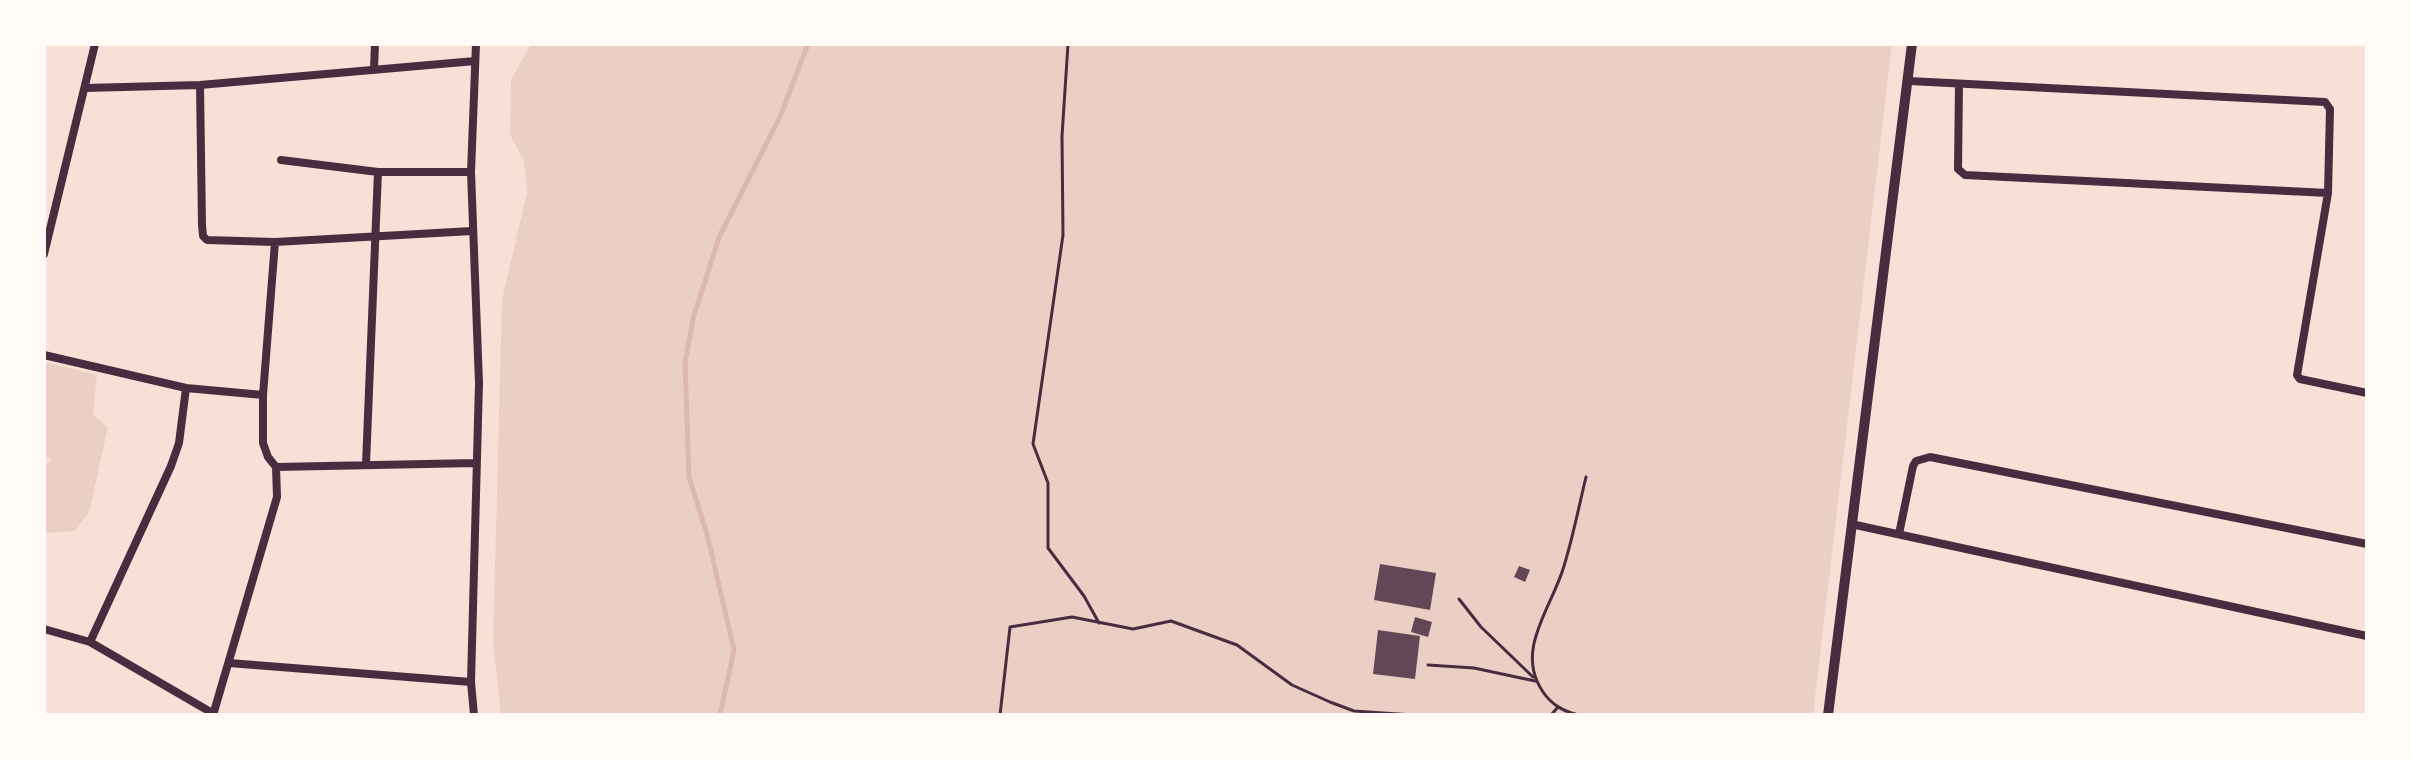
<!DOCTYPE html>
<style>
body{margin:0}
#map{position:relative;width:2411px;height:759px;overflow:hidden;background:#f7e1d7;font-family:Quicksand,sans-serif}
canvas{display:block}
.frame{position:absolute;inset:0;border:46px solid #fffaf5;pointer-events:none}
</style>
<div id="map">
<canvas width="2411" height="759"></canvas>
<div class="frame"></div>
</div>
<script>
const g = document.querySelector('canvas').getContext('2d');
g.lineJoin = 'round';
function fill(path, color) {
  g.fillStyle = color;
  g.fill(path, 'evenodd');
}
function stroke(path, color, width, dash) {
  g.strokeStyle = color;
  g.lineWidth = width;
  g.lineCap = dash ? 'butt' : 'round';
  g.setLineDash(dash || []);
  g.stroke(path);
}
fill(new Path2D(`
 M 531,44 L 1892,44 L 1813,715 L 501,715 L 493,642 L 502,300 L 527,193 L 524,161 L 510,135 L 511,80 Z
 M 44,362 L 97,375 L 93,415 L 108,427 L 89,513 L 74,531 L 44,533 L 44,468 L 52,458 L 44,457 Z`), '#ebcfc5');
stroke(new Path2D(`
 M 720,715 L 734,650 L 707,534 L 689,477 L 685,362 L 694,315 L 720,235 L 780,117 L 808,44`), '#dcb8b0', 5);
fill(new Path2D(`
 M 1380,564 L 1436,573 L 1430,610 L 1374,600 Z
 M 1519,566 L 1530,570 L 1525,582 L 1514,577 Z
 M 1415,617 L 1432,622 L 1428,637 L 1411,632 Z
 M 1378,630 L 1420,636 L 1415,679 L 1373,674 Z`), '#644757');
stroke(new Path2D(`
 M 1068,44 L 1062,136 L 1063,235 L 1033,444 L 1048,483 L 1048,548 L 1084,596 L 1099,623
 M 1459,599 L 1481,627 L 1533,677
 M 1428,665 L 1474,668 L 1535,681
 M 1000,715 L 1010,627 L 1072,617 L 1133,629 L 1171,621 L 1237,645 L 1292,685 L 1330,702 L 1354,711 L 1413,715
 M 1551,715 L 1558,707
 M 1578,715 C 1563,711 1552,705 1543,692 C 1514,650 1552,608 1564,566 C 1573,537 1579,506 1586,477`), '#4a2c40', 3);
stroke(new Path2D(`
 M 374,68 L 375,44
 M 1909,81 L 2325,102 L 2330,109 L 2328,193 L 2297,375 L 2300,379 L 2367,393
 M 1959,84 L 1958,169 L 1965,175 L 2328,193
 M 200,85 L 202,225 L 203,236 L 207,240 L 275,242 L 472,231
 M 85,88 L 200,85 L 475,61
 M 281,160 L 378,172 L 471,172
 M 275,242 L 263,395 L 263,443 L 268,457 L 276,467 L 475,463
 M 44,254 L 95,44
 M 44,355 L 186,388 L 263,395
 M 366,464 L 378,172
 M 1851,524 L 2367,636
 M 1899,534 L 1913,466 L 1916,461 L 1930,457 L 2367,544
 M 44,629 L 90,642 L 214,714
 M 90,642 L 171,466 L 179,443 L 186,388
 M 229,663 L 471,682
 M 213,715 L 277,497 L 276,467
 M 474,715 L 471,682 L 479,383 L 471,172 L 476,44`), '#4a2c40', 8);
stroke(new Path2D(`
 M 1828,715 L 1912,44`), '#4a2c40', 10);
</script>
